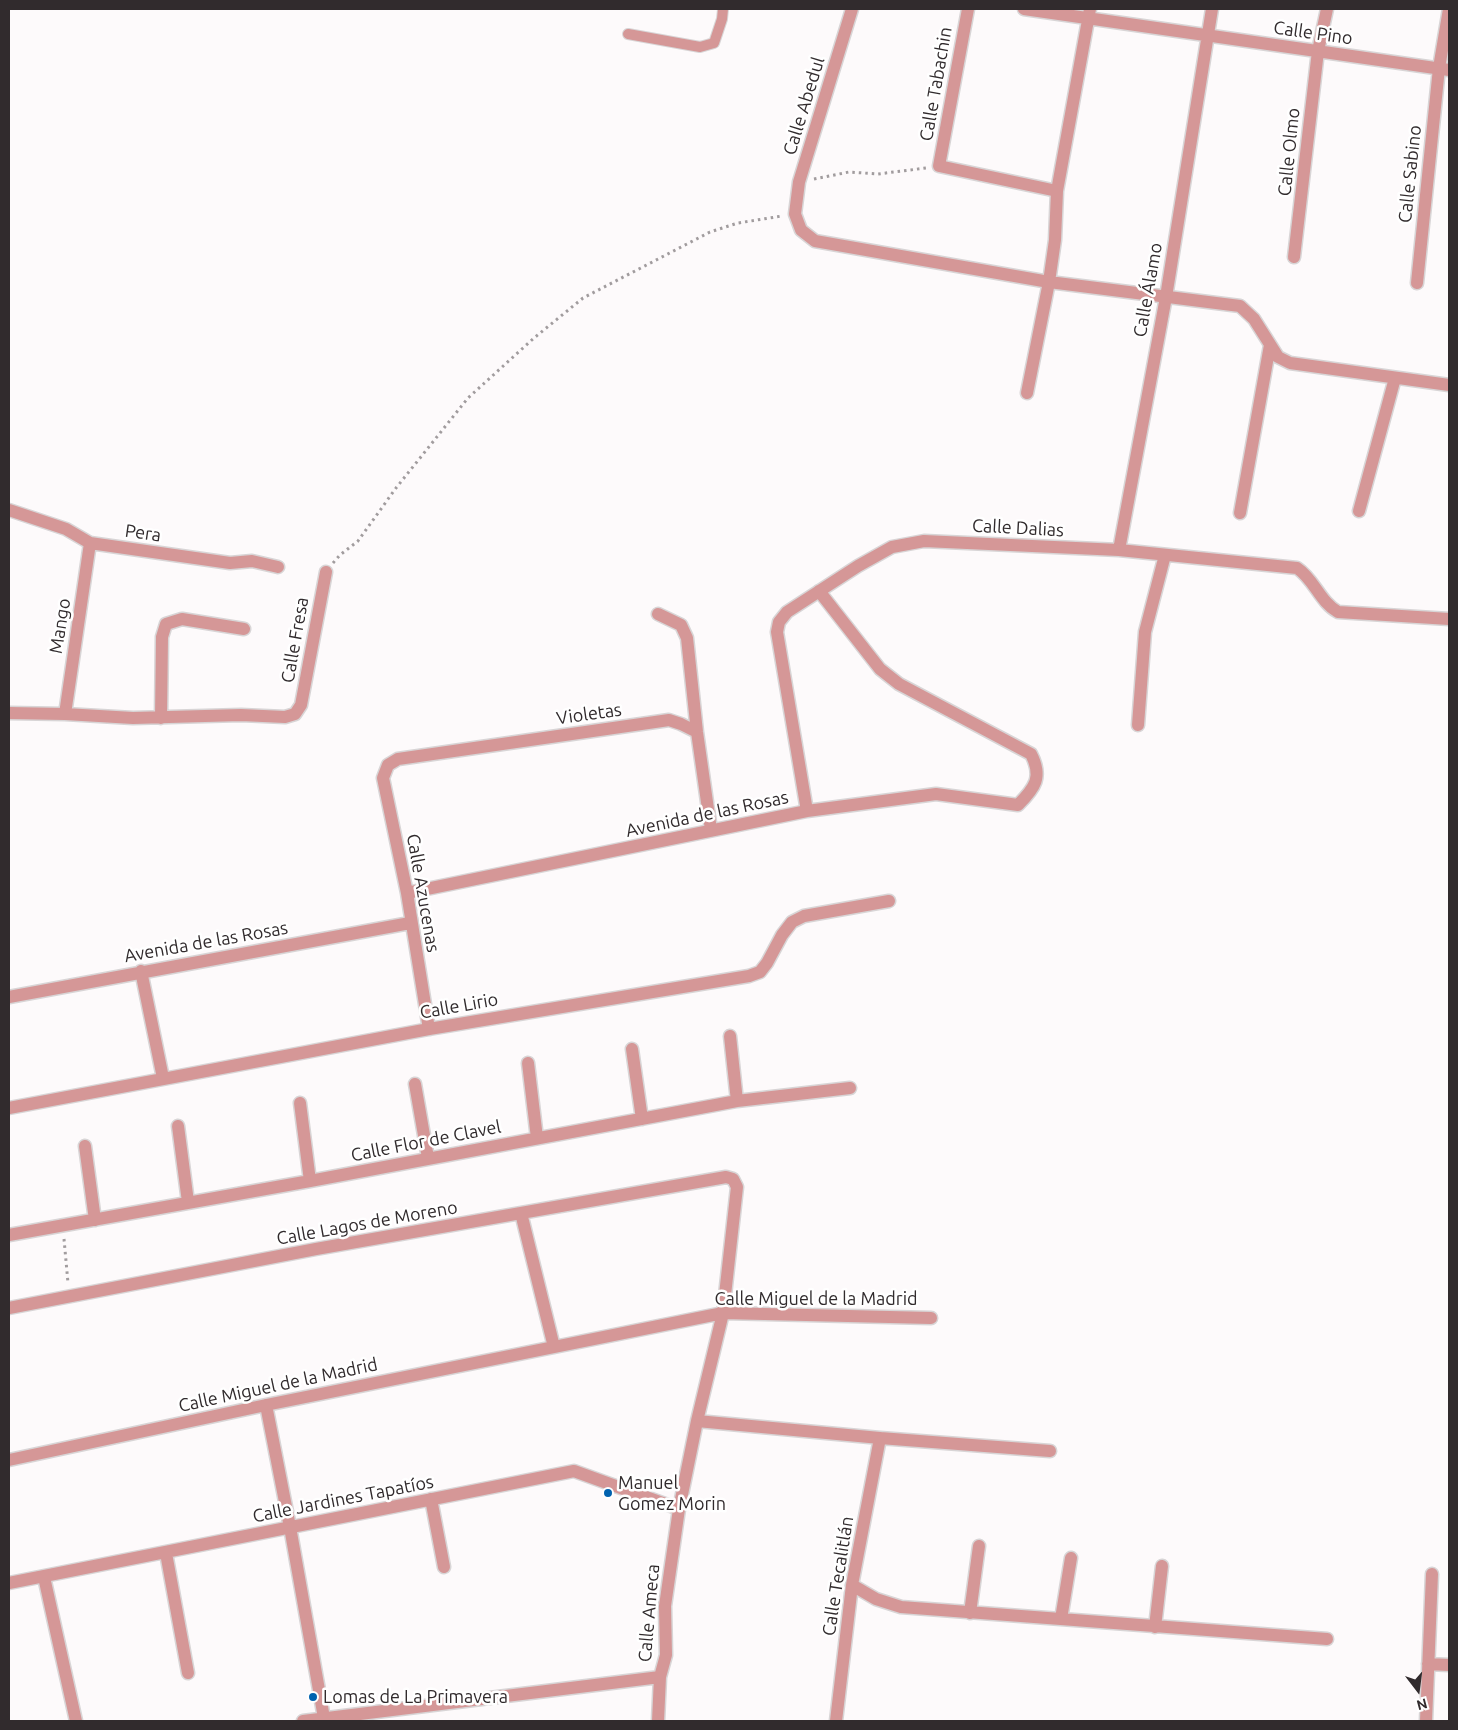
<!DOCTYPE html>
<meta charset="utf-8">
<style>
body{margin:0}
#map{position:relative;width:1458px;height:1730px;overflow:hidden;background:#fdfafb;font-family:Ubuntu,sans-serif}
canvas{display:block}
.frame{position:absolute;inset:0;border:10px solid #312b2d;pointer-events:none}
.north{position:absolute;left:1393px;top:1665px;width:50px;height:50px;-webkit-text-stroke:4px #fff;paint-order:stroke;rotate:165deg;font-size:14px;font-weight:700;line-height:20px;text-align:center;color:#312b2d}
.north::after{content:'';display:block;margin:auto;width:18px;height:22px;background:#312b2d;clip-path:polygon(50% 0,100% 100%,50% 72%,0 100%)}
</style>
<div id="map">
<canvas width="1458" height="1730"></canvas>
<div class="frame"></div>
<div class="north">N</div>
</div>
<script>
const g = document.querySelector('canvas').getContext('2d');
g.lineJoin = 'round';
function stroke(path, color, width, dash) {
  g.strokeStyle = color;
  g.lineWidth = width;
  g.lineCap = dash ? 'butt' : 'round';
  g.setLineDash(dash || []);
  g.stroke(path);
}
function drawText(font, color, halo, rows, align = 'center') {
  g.font = font + ' Ubuntu,sans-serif';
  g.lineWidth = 5;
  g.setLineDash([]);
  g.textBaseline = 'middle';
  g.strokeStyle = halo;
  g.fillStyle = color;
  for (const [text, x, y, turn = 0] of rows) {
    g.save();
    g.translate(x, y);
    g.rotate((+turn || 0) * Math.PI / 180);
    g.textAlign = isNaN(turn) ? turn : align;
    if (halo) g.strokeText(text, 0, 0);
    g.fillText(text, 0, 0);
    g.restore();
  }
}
const service = new Path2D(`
 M 628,34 L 700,47 L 714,43 L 722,19 L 723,9`);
const minor = new Path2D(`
 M 852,9 L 799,182 L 795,214 L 801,230 L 815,241 L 1049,282 L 1240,306 L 1254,319 L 1278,357 L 1290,363 L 1449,385
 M 968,9 L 939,166 L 1057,191
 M 1024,9 L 1449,70
 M 1294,257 L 1318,51 L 1327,9
 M 1417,283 L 1439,68 L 1449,9
 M 1027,393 L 1049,282 L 1055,240 L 1057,191 L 1090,9
 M 9,510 L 66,529 L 90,543 L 230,563 L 252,561 L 278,567
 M 1359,511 L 1395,378
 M 1240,513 L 1270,345
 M 1119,550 L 1166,297 L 1212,9
 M 658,614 L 681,625 L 687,638 L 697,732 L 711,830
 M 9,713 L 65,714 L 133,718 L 241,715 L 285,717 L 295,714 L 301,705 L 326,572
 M 65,714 L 90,543
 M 161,718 L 162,637 L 166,624 L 182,619 L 244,629
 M 1138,725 L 1145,632 L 1165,555
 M 807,811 L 777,632 L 779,622 L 787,612 L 858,566 L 892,547 L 924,541 L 1119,550 L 1297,568 C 1314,579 1320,602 1338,612 L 1449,619
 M 407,893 L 807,811 L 936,794 L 1018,805 C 1035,788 1043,777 1031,754 L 899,684 L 880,669 L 819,591
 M 141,971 L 163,1078
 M 9,997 L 410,923
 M 429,1029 L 407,893 L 383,778 L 388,765 L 398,759 L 669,720 L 681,724 L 697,732
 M 730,1036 L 737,1101
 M 632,1049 L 642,1119
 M 528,1063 L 537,1138
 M 415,1084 L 428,1158
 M 300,1103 L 310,1181
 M 9,1108 L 429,1029 L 749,976 L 760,972 L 767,963 L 782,935 L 792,922 L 804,916 L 889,901
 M 178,1126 L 188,1202
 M 85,1146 L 95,1220
 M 521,1213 L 554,1347
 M 9,1235 L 310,1181 L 737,1101 L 850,1088
 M 9,1308 L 316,1249 L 726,1177 L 733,1179 L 737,1187 L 723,1313 L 697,1421 L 679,1509 L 665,1606 L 666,1655 L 660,1677 L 658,1721
 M 266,1405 L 290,1527 L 324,1718
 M 697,1421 L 880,1438 L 1050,1451
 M 9,1460 L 266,1405 L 723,1313 L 931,1318
 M 431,1499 L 444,1567
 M 166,1553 L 188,1673
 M 44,1577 L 76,1721
 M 9,1583 L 574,1471 L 679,1509
 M 852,1585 L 876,1599 L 901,1607 L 1327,1639
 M 970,1613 L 979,1546
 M 1061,1619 L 1071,1558
 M 1155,1627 L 1162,1566
 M 1428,1664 L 1449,1665
 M 303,1721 L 660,1677
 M 836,1721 L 852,1585 L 880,1438
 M 1426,1721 L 1432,1574`);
stroke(service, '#d8d5d6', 12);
stroke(minor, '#d8d5d6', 15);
stroke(new Path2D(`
 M 814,179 L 849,172 L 878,174 L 926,168
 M 333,563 L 340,555 L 358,541 L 396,488 L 468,398 L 534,338 L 583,298 L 710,232 L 738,223 L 782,216
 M 64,1239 L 68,1283`), '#a19c9e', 3, [2.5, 4]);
stroke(service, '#d59797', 10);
stroke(minor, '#d59797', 12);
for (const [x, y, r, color] of [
 [608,1493,5,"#0062af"],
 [313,1697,5,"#0062af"]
]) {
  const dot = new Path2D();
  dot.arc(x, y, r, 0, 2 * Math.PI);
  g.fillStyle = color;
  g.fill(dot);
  stroke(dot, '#fff', 2);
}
drawText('18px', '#312b2d', '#fff', [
 ["Calle Pino",1313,33,8],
 ["Calle Tabachin",936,84,-80],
 ["Calle Abedul",804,106,-73],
 ["Calle Olmo",1289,152,-84],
 ["Calle Sabino",1410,174,-84],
 ["Calle Álamo",1148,290,-80],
 ["Calle Dalias",1018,528,3],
 ["Pera",143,533,8],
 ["Mango",60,626,-81],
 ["Calle Fresa",295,640,-80],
 ["Violetas",589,714,-8],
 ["Avenida de las Rosas",707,814,-12],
 ["Calle Azucenas",423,893,80],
 ["Avenida de las Rosas",206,942,-10],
 ["Calle Lirio",459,1006,-10],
 ["Calle Flor de Clavel",426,1141,-11],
 ["Calle Lagos de Moreno",367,1223,-10],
 ["Calle Miguel de la Madrid",816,1299],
 ["Calle Miguel de la Madrid",278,1385,-12],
 ["Calle Jardines Tapatíos",343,1499,-11],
 ["Calle Tecalitlán",838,1576,-81],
 ["Calle Ameca",649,1613,-85]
]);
drawText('18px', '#312b2d', '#fff', [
 ["Manuel",618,1483],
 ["Gomez Morin",618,1504],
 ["Lomas de La Primavera",323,1697]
], 'left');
</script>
